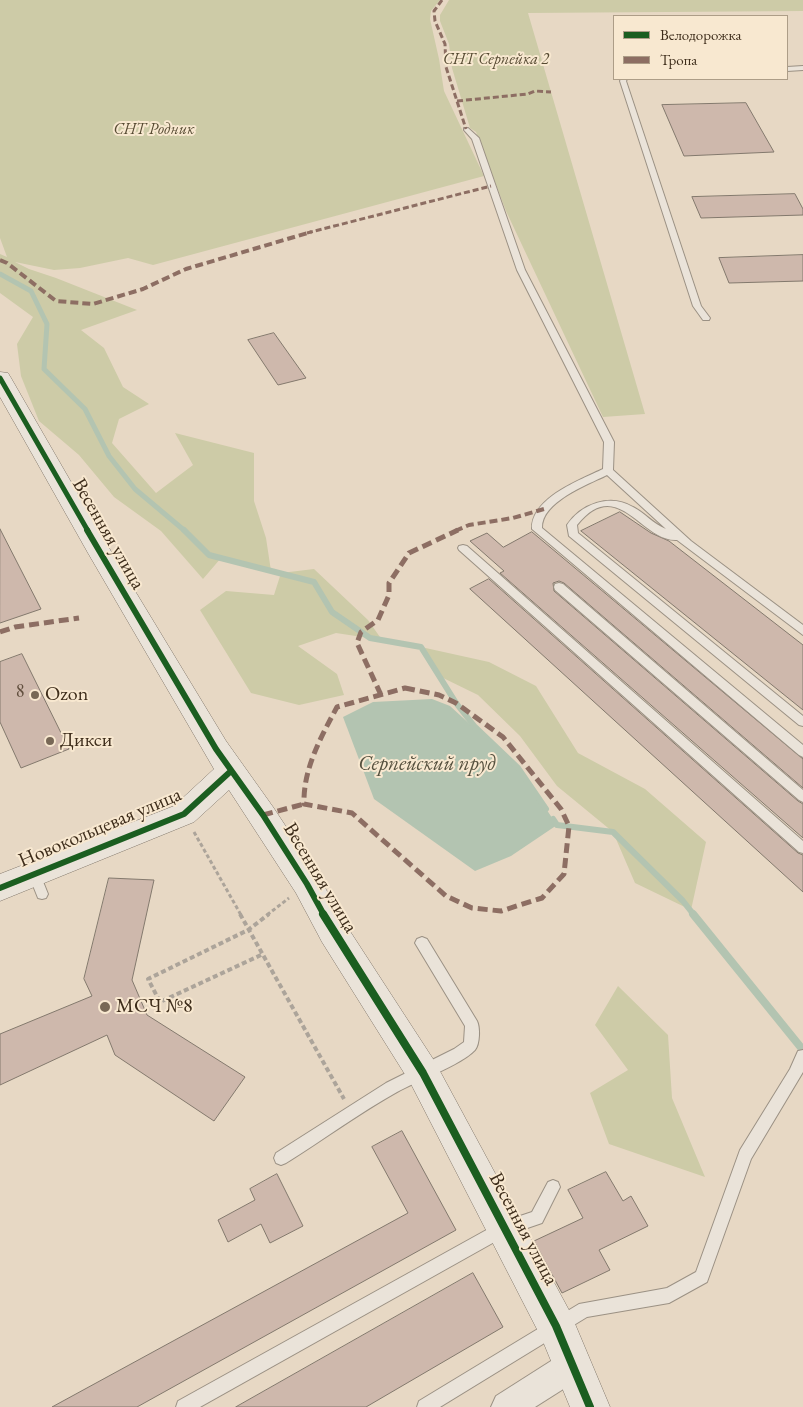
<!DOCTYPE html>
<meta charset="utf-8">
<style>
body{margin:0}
#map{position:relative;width:803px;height:1407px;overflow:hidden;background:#e7d8c4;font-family:"EB Garamond",serif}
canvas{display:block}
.legend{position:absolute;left:613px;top:15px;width:175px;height:65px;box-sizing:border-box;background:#f8e8d0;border:1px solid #ad9d87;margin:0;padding:6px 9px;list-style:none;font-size:15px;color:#3d2c1a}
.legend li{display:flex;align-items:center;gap:10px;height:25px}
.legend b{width:25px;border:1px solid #ad9d87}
</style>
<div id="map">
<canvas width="803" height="1407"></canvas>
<ul class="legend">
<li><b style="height:6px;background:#1b5e20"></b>Велодорожка</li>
<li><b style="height:6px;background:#8d6e63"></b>Тропа</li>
</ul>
</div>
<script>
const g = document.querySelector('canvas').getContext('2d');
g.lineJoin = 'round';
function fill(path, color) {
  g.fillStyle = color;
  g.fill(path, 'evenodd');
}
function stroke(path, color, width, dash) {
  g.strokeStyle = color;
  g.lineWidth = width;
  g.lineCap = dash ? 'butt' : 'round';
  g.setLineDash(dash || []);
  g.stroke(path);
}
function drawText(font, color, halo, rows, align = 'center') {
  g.font = font + ' "EB Garamond",serif';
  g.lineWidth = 4;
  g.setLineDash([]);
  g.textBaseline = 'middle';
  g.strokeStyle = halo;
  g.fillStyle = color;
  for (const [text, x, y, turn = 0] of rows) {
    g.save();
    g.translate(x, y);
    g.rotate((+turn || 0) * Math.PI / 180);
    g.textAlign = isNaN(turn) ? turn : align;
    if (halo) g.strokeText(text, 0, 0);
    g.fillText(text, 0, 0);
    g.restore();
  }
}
fill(new Path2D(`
 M 0,0 L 440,0 L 431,11 L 430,19 L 439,59 L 444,91 L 484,176 L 153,265 L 128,258 L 80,268 L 54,270 L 15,262 L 29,269 L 56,278 L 137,310 L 81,330 L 104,348 L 123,387 L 149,404 L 119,419 L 112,443 L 156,493 L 193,465 L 175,433 L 254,453 L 254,501 L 266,538 L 271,571 L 221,558 L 203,579 L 161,531 L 114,497 L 79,455 L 39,421 L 21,376 L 17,344 L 33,317 L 0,293 L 0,254 L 7,257 L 0,238 Z
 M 449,0 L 803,0 L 803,11 L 528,13 L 645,414 L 603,417 L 506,211 L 476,132 L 470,128 L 452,68 L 449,44 L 440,21 L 440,15 Z
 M 314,569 L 368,620 L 382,640 L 336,633 L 298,646 L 337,674 L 344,695 L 299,705 L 251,693 L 200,610 L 226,591 L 274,595 L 281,573 Z
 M 421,647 L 489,662 L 536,686 L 578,753 L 645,789 L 706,842 L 691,910 L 635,883 L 613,832 L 557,786 L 520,736 L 478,695 L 439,676 Z
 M 618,986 L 668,1035 L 672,1098 L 705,1177 L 609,1144 L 590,1093 L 628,1070 L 595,1025 Z`), '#cdcba7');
fill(new Path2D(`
 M 432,699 L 450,706 L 518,768 L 557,825 L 511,856 L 475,871 L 374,799 L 343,717 L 373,702 Z`), '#b3c4b1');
stroke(new Path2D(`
 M 0,274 L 31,291 L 47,324 L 44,369 L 85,409 L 109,456 L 135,489 L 185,531`), '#b3c4b1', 5);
stroke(new Path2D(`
 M 184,530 L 209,555 L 314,582 L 332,612 L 370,638 L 421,647 L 456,703 L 475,727 L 518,768 L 546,809
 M 553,819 L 557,825 L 613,832 L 683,901 L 694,915`), '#b3c4b1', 6);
stroke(new Path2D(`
 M 693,914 L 803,1050`), '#b3c4b1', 8);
const building = new Path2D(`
 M 746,103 L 774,152 L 684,156 L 662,105 Z
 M 795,194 L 803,209 L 803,215 L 701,218 L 692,197 Z
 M 803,255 L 803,281 L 729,283 L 719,258 Z
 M 274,333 L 306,378 L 278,385 L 248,340 Z
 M 620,512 L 651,533 L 669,541 L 803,645 L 803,710 L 581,531 Z
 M 0,529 L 41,609 L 0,623 Z
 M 532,532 L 803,759 L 803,788 L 564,583 L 559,581 L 553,583 L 554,591 L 798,801 L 803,804 L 803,838 L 500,573 L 504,571 L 470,541 L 487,533 L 503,547 Z
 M 489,579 L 798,853 L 803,855 L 803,892 L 470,589 Z
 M 22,654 L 69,749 L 21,768 L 0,722 L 0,662 Z
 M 109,878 L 154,880 L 132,980 L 147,1015 L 245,1077 L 214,1121 L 115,1055 L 107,1035 L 0,1085 L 0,1034 L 92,996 L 84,979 Z
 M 402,1131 L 456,1230 L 137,1407 L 52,1407 L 408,1213 L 372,1147 Z
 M 606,1172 L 623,1201 L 631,1196 L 648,1226 L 599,1250 L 610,1270 L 562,1293 L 534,1241 L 583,1218 L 568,1190 Z
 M 277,1174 L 303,1226 L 270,1243 L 261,1224 L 228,1242 L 218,1220 L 255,1200 L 250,1189 Z
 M 473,1273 L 503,1327 L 366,1407 L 236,1407 Z`);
fill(building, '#ceb8ac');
stroke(building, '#83796d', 1);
const lane = new Path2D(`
 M 803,66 L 803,70 L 787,71 L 787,67 Z
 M 621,79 L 627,79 L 626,81 L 701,306 L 710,318 L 709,320 L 703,320 L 693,306 L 620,81 Z
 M 464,128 L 468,128 L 479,138 L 525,270 L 614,442 L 613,470 L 691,541 L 803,625 L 803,635 L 677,540 C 641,542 618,474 577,525 L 578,533 L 803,716 L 803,726 L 799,725 L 569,536 L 567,525 C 581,504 610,493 633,507 C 645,513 653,524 666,529 L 607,475 C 587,485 541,502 542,528 L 803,745 L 803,757 L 799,755 L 532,529 C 531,498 580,480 603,469 L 604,442 L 517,270 L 472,139 L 464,130 Z
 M 463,545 L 467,546 L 803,841 L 803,853 L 799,852 L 459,550 L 458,548 L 459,546 Z
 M 559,583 L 563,584 L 803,790 L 803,802 L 799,800 L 555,590 L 554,587 L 555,584 Z
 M 34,868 L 38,869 L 48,894 L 46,898 L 42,899 L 38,898 L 28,873 L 30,869 Z
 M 422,937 L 427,939 L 477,1021 C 480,1027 480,1044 475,1050 C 461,1065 417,1081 397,1092 C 359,1113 323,1140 286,1163 L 281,1165 L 276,1163 L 274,1158 L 276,1153 L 386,1083 L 454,1049 L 464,1042 L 465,1026 L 415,943 L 417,939 Z
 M 803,1050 L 803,1072 L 751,1159 L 707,1282 L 669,1303 L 587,1317 L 440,1407 L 417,1407 L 419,1401 L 579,1304 L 667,1288 L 696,1272 L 740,1150 L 790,1069 L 798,1051 Z
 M 553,1180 L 558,1182 L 560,1187 L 542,1223 L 507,1235 L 200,1407 L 176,1407 L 178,1401 L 499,1223 L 532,1212 L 548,1182 Z`);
const street = new Path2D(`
 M 573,1350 L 584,1354 L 588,1365 L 584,1376 L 535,1407 L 491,1407 L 496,1396 L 562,1354 Z`);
const secondary = new Path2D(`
 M 0,372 L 8,373 L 11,378 L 112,553 L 226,741 L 273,807 L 318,875 L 344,922 L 435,1062 L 570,1312 L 610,1407 L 570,1407 L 542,1339 L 411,1084 L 322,942 L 296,893 L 229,790 L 194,822 L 0,901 L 0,874 L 174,806 L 214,769 L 88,553 L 0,397 Z`);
stroke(lane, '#9b9184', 2);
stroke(street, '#9b9184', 2);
stroke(secondary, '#83796d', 1);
stroke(new Path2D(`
 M 194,832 L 241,915
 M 267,915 L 289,898`), '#aca49a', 3, [4, 2.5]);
stroke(new Path2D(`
 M 240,914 L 344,1099
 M 261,955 L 160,1002 L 148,979 L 248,930 L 269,914`), '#aca49a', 4, [5, 3]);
fill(lane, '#eae3d9');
fill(street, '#eae3d9');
fill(secondary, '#eae3d9');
stroke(new Path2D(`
 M 442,0 L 434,11 L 435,21 L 445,44 L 446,67 L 466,129
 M 457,101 L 528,94 L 535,91 L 551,92
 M 307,233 L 491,186`), '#8d6e63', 3, [6, 3]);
stroke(new Path2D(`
 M 0,260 L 7,263 L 56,301 L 93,304 L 143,289 L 186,269 L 311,232
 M 455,531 L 469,525 L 513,518 L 544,509`), '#8d6e63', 4, [8, 4]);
stroke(new Path2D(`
 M 0,632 L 15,627 L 79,618
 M 405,688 L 439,695 L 456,703 L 503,737 L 561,809 L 569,826 L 564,874 L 542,898 L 501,911 L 472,908 L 446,896 L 352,813 L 304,804 C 303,769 321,737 337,707 Z
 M 381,695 L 357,643 L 361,632 L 378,620 L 389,595 L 389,583 L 409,553 L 458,530
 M 263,815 L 304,804`), '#8d6e63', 5, [10, 5]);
stroke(new Path2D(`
 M 0,378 L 88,531`), '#1b5e20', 5);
stroke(new Path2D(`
 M 87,530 L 216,749 L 263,815 L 307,884 L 324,915
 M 0,888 L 184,814 L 231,771`), '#1b5e20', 6);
stroke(new Path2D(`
 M 323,914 L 423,1073 L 556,1326 L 590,1407`), '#1b5e20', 8);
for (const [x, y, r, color] of [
 [35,695,5,"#786856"],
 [50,741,5,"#786856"],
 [105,1007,6,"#786856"]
]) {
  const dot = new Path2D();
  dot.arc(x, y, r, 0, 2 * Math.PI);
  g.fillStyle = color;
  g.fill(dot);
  stroke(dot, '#f8e8d0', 2);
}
drawText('italic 16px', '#564a32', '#f8e8d0', [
 ["СНТ Серпейка 2",496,60],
 ["СНТ Родник",154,130]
]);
drawText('18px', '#614f3e', null, [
 ["8",20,692]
]);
drawText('20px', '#3d2c1a', '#f8e8d0', [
 ["Весенняя улица",108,534,60],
 ["Новокольцевая улица",100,828,-23],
 ["Весенняя улица",320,878,59],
 ["Весенняя улица",523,1229,62]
]);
drawText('20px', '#3d2c1a', '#f8e8d0', [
 ["Ozon",45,695],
 ["Дикси",60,741],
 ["МСЧ №8",116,1007]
], 'left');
drawText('italic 21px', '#55503e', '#f8e8d0', [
 ["Серпейский пруд",427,764]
]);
</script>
